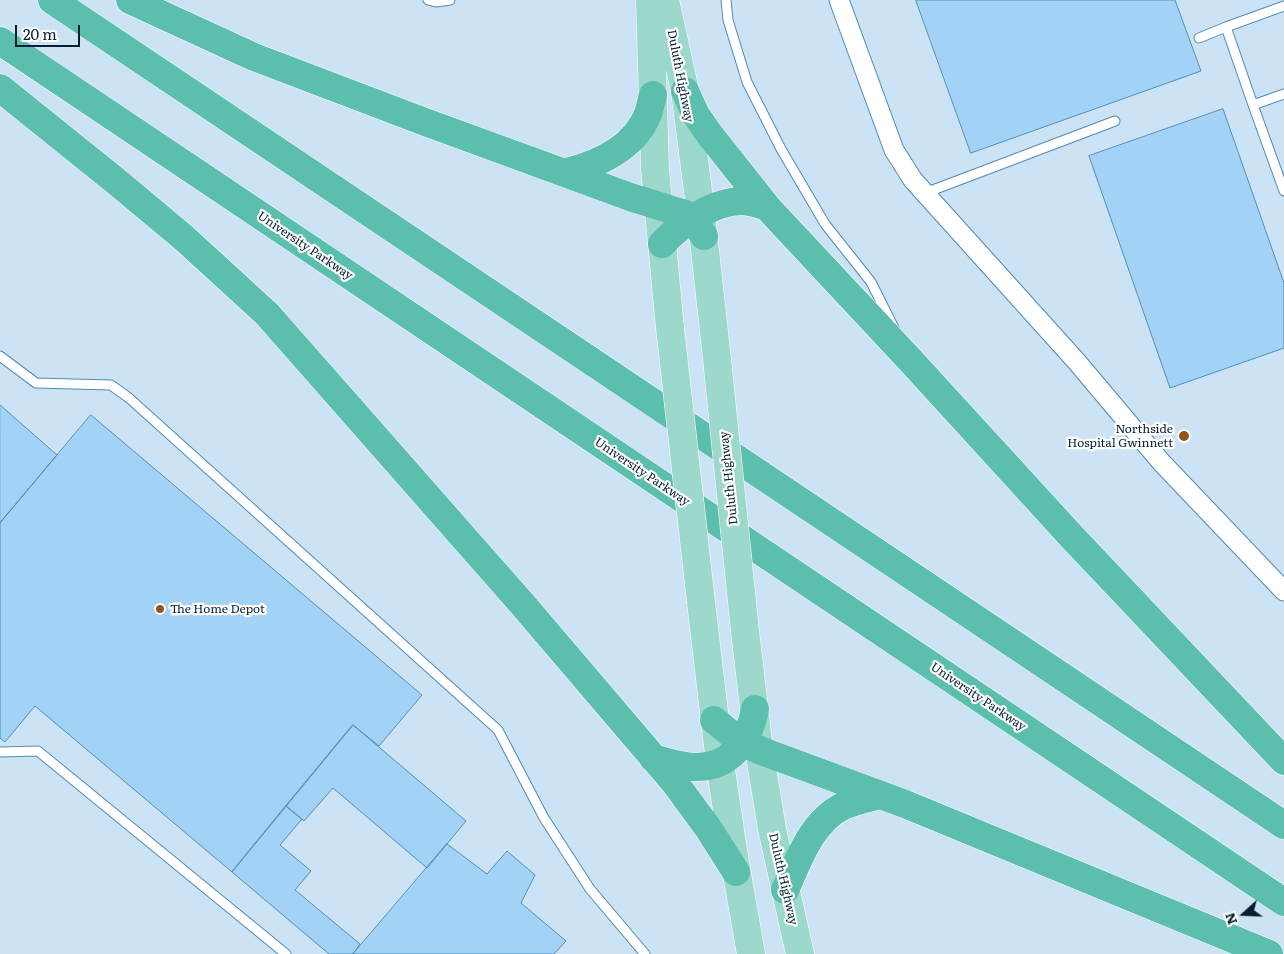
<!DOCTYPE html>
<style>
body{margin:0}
#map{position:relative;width:1284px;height:954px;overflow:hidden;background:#cbe3f5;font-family:Literata,serif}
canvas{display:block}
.north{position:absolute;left:1219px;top:889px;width:50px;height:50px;-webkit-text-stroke:4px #fff;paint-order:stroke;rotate:250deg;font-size:14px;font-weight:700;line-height:20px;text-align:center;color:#072031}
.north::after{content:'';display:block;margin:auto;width:18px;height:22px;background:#072031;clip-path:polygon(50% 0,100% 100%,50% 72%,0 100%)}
.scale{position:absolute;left:15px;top:25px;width:65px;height:22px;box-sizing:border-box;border:2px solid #072031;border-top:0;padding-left:6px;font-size:15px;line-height:18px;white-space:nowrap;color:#072031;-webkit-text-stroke:4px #fff;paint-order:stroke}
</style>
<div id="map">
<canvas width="1284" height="954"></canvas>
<div class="north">N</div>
<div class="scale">20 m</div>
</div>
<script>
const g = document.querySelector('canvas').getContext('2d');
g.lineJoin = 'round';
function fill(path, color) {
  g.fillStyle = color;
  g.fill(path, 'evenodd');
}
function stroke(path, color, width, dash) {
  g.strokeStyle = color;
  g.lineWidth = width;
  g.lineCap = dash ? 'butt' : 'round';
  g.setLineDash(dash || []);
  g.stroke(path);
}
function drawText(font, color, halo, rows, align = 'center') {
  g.font = font + ' Literata,serif';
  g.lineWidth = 4.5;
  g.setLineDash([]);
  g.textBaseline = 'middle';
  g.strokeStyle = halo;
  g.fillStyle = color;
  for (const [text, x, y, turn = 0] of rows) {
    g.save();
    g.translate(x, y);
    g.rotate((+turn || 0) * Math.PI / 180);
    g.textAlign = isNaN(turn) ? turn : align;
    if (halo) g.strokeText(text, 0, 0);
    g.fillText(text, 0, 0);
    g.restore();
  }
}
const building = new Path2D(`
 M 916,0 L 1175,0 L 1201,71 L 971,153 Z
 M 1223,109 L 1284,283 L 1284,348 L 1170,388 L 1089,156 Z
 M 0,405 L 57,455 L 0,523 Z
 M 91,415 L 422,695 L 379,746 L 353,725 L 232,872 L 35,706 L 5,742 L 0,738 L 0,523 Z
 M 353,725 L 466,821 L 427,868 L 333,788 L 304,821 L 286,806 Z
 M 286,806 L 302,819 L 280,845 L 311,871 L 295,890 L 360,944 L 353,954 L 329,954 L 232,872 Z
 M 447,844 L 487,874 L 507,851 L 535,875 L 521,903 L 566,941 L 554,954 L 353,954 Z`);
fill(building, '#a2d2f5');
stroke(building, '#538fb8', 1);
const service = new Path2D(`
 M 428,0 L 436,2 L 450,0
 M 726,0 L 728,20 L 747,82 L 781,149 L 825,224 L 871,282 L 894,328
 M 1284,6 L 1226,27 L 1253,105 L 1284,94
 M 1199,38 L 1226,27
 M 1253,105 L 1284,191
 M 925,193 L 1115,121
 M 0,356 L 36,383 L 111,385 L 129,398 L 498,730 L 544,818 L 590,889 L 645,954
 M 0,752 L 38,751 L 286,954`);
const minor = new Path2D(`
 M 839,0 L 894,150 L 913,180 L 1077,362 L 1162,463 L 1284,591`);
const primary = new Path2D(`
 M 650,0 L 655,169 L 670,328
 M 665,0 L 685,91 L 701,214 L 717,359
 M 701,602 L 720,763 L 734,857 L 751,954
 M 745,631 L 759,750 L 772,829 L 800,954`);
const motorway = new Path2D(`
 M 52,0 L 1284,825
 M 130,0 L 254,57 L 425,122 L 633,198 L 685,214 L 692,218 L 704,236
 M 0,41 L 1284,902
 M 0,88 L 117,182 L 184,238 L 267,314 L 524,606 L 675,783 L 708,828 L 736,872
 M 685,91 L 696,115 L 710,135 L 767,207 L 911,361 L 1072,537 L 1284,761
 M 566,172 C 599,164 634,148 648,114 C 650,108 651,101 653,95
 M 662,244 C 681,224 714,200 744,201 C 752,202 759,204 767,207
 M 714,720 L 736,738 L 759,750 L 905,804 L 1269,954
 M 653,758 C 667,762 681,767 696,767 C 731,767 749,741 755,709
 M 785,890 C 799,860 811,822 843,806 C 855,801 867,798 880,795`);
stroke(service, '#508bb4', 11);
stroke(minor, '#508bb4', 21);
stroke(primary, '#fff', 29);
stroke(motorway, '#fff', 29);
stroke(service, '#fff', 9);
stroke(minor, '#fff', 19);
stroke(primary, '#9dd8cd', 28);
stroke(motorway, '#5cbeac', 28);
const primaryBridge = new Path2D(`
 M 670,328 L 701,602
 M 717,359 L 745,631`);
stroke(primaryBridge, '#fff', 29, []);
stroke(primaryBridge, '#9dd8cd', 28);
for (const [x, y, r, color] of [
 [1184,436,6,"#94571a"],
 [160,609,5,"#94571a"]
]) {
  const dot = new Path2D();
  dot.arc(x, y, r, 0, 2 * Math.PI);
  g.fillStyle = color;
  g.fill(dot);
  stroke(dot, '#fff', 2);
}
drawText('12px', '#072031', '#fff', [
 ["Duluth Highway",680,76,79],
 ["University Parkway",305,246,34],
 ["University Parkway",642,472,34],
 ["Duluth Highway",729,478,-96],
 ["University Parkway",978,697,34],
 ["Duluth Highway",783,879,77]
]);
drawText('12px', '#072031', '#fff', [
 ["Northside",1173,429],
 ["Hospital Gwinnett",1173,443],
 ["The Home Depot",170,609,"left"]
], 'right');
</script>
